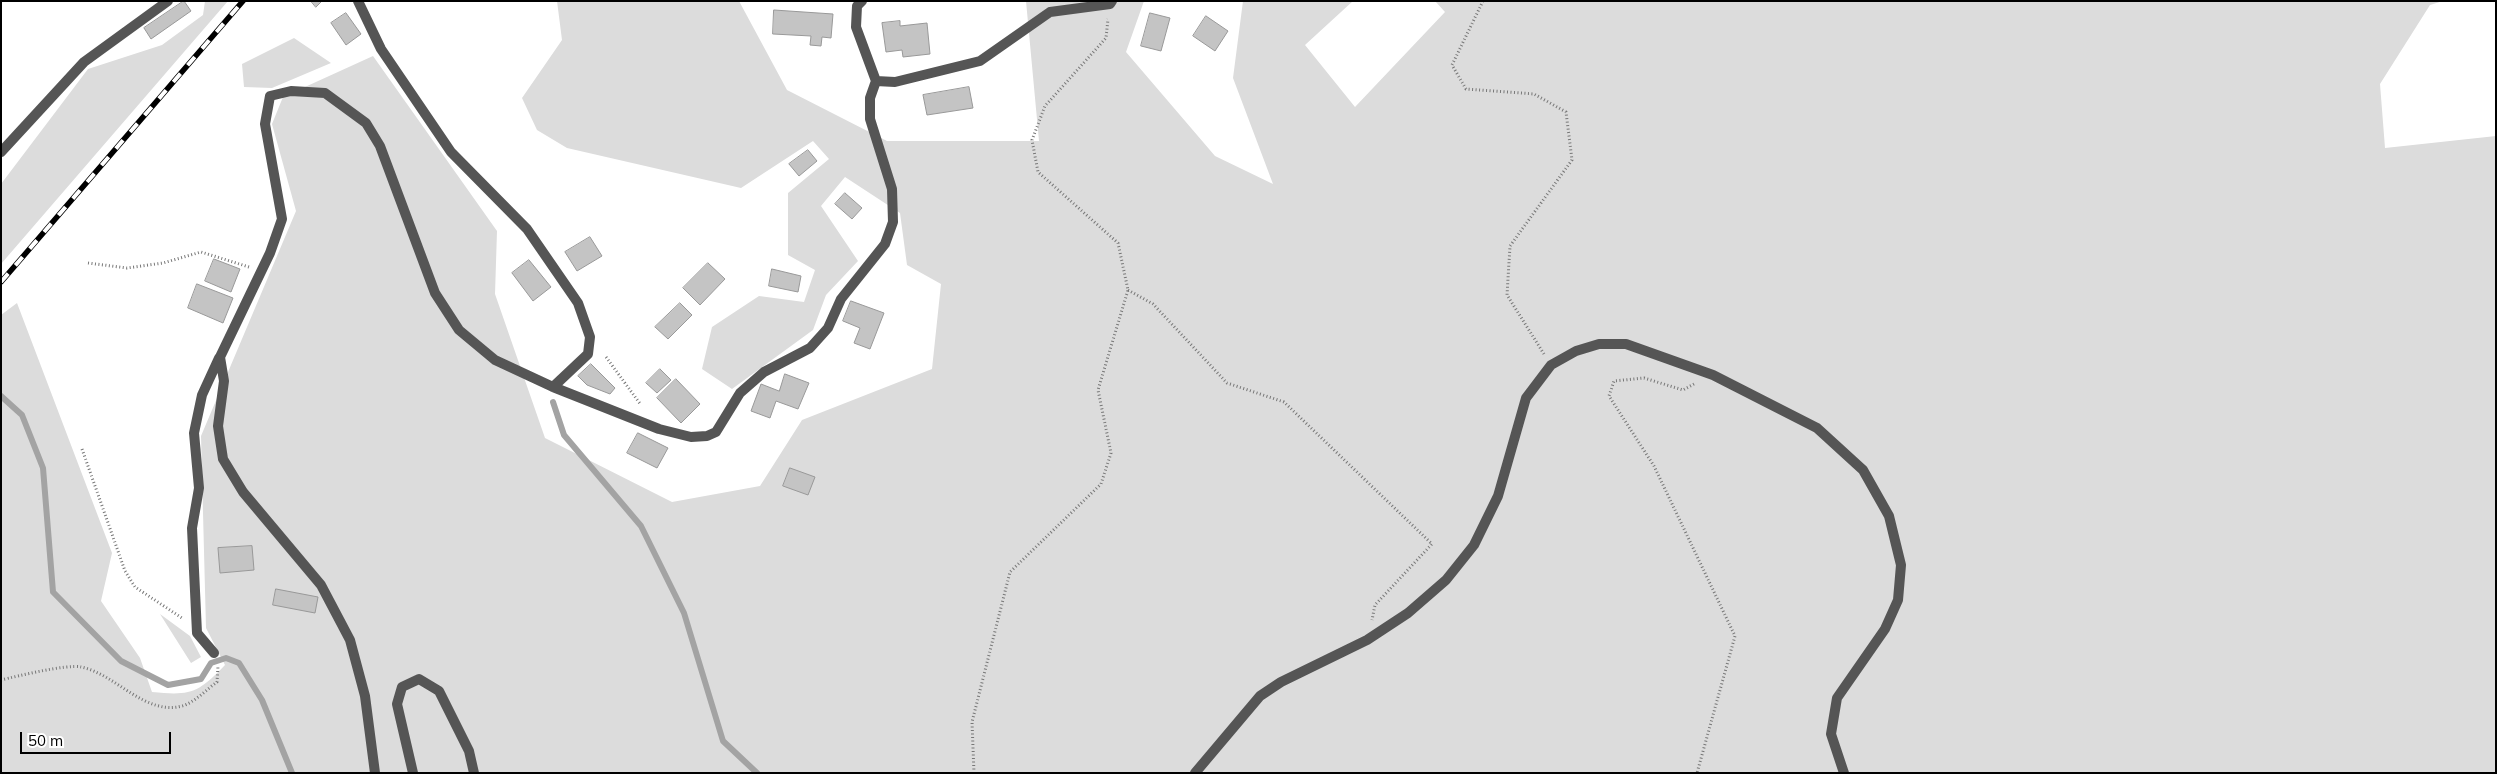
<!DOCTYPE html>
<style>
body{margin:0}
#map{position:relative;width:2497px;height:774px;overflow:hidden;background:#fff;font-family:Mulish,sans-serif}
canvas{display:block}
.frame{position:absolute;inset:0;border:2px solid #000;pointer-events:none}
.scale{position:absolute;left:20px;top:732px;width:151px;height:22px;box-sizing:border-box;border:2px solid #000;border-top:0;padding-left:6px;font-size:15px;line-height:18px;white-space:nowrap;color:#000;-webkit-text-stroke:4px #fff;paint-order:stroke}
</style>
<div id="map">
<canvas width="2497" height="774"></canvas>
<div class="frame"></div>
<div class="scale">50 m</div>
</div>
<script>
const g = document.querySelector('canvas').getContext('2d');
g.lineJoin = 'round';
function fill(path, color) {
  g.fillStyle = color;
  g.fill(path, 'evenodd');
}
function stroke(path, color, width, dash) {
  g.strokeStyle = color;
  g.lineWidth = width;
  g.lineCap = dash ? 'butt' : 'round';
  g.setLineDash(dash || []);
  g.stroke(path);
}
fill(new Path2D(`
 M 205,1 L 228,1 L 1,264 L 1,184 L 88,69 L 162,45 L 203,15 Z
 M 557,1 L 739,1 L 787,90 L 887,141 L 1039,141 L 1026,1 L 1144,1 L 1126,52 L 1215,156 L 1273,184 L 1233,78 L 1243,1 L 1353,1 L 1305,45 L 1355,107 L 1445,12 L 1435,1 L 2443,1 L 2430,5 L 2380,84 L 2385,148 L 2496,136 L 2496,773 L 1,773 L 1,315 L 17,303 L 112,553 L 101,601 L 140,658 L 152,692 C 191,696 198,693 225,665 L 206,628 L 201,436 L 296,211 L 272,124 L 283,97 L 373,56 L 497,231 L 495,294 L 545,438 L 672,502 L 760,486 L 802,420 L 932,369 L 941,284 L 907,265 L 900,213 L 845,177 L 821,206 L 858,261 L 826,295 L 813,330 L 732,389 L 702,369 L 712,327 L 759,296 L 804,302 L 815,270 L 788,255 L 788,193 L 829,159 L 813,141 L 741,188 L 567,148 L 537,130 L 522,98 L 562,40 Z
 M 294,38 L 331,63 L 272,88 L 244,87 L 242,64 Z
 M 160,614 L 190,636 L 201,657 L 191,663 Z`), '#dcdcdc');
stroke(new Path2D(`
 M 1,396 L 22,415 L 43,468 L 53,592 L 121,661 L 168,685 L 201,679 L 211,663 L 226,658 L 239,663 L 262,700 L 292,773
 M 553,402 L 564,435 L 641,526 L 684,613 L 723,741 L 757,773`), '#a3a3a3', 6);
const building = new Path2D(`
 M 184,1 L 191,11 L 151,39 L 144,28 Z
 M 311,1 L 322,1 L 316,7 Z
 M 774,10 L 833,14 L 831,38 L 822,37 L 821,46 L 810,45 L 811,36 L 773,34 Z
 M 346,13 L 361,34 L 346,45 L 331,23 Z
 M 1150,13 L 1170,18 L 1161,51 L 1141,46 Z
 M 1206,16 L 1228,31 L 1215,51 L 1193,36 Z
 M 900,21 L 900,26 L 927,23 L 930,54 L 903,57 L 902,50 L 886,52 L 882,23 Z
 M 969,87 L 973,108 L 927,115 L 923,95 Z
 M 808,150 L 817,161 L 799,176 L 789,164 Z
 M 845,193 L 862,208 L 852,219 L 835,204 Z
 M 590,237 L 602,256 L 577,271 L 565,252 Z
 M 214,259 L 240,269 L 231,292 L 205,281 Z
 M 529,260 L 551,287 L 533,301 L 512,273 Z
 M 708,263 L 725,279 L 700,305 L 683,288 Z
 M 772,269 L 801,276 L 798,292 L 769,286 Z
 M 197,284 L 233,298 L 223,323 L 188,308 Z
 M 851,301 L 884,313 L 870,349 L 854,343 L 860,328 L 843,321 Z
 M 680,303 L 692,315 L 668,339 L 655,327 Z
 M 591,364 L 615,388 L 610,394 L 587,385 L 578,376 Z
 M 660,369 L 671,380 L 657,393 L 646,383 Z
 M 785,374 L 809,383 L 798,409 L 776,401 L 770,418 L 751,411 L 761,384 L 779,391 Z
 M 676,379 L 700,404 L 681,423 L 657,398 Z
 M 638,433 L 668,448 L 657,468 L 627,453 Z
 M 790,468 L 815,477 L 808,495 L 783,486 Z
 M 252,546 L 254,570 L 220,573 L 218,548 Z
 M 276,589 L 318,597 L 315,613 L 273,605 Z`);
fill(building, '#c4c4c4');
stroke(building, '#999', 1);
stroke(new Path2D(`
 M 1483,1 L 1452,65 L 1466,89 L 1534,94 L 1566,112 L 1572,160 L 1510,246 L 1507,295 L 1544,354
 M 88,263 L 127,268 L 163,263 L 201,252 L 249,267
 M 1128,290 L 1153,304 L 1227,383 L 1284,402 L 1432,544 L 1375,605 L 1372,620
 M 606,357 L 641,405
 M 1694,384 L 1683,390 L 1644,378 L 1614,381 L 1609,396 L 1654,466 L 1735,636 L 1697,773
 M 82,449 L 125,571 L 135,587 L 182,618
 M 1,680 C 18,676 66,664 81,667 C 116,674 145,716 182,706 C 194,703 207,689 217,682 L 218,666
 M 974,773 L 972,722 L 1010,572 L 1101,484 L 1111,453 L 1098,390 L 1128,290 L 1118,243 L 1038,172 L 1032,140 L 1045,106 L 1106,38 L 1108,19`), '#777', 3, [1, 2.5]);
stroke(new Path2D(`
 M 358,1 L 381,49 L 451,152 L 527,229 L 578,303 L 590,337 L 588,354 L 553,387
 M 876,81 L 895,82 L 980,61 L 1050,12 L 1110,4 L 1112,1
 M 1,152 L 84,62 L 168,1
 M 214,653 L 197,633 L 192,528 L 199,488 L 194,433 L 202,395 L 219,358
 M 375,773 L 365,696 L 350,640 L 321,585 L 243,492 L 223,459 L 218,426 L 224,381 L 220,357 L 270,253 L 282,219 L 265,124 L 270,96 L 291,91 L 325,93 L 366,123 L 380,146 L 435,293 L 459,330 L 495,360 L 553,387 L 659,429 L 691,437 L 707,436 L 716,432 L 740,393 L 764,372 L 810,348 L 828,328 L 841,299 L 885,244 L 893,222 L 892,189 L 870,119 L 870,98 L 876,81 L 856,27 L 857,6 L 862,1
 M 413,773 L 397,704 L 402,687 L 419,679 L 439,691 L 469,751 L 474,773
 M 1195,773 L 1260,696 L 1281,682 L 1367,640 L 1408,613 L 1446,580 L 1474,545 L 1498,496 L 1526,398 L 1551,365 L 1576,351 L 1599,344 L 1626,344 L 1713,375 L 1817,428 L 1863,470 L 1889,516 L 1901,565 L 1898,600 L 1885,629 L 1837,698 L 1831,734 L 1844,773`), '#555', 10);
const rail = new Path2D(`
 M 1,282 L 243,1`);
stroke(rail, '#000', 5.5);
stroke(rail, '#fff', 4, [11]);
</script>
